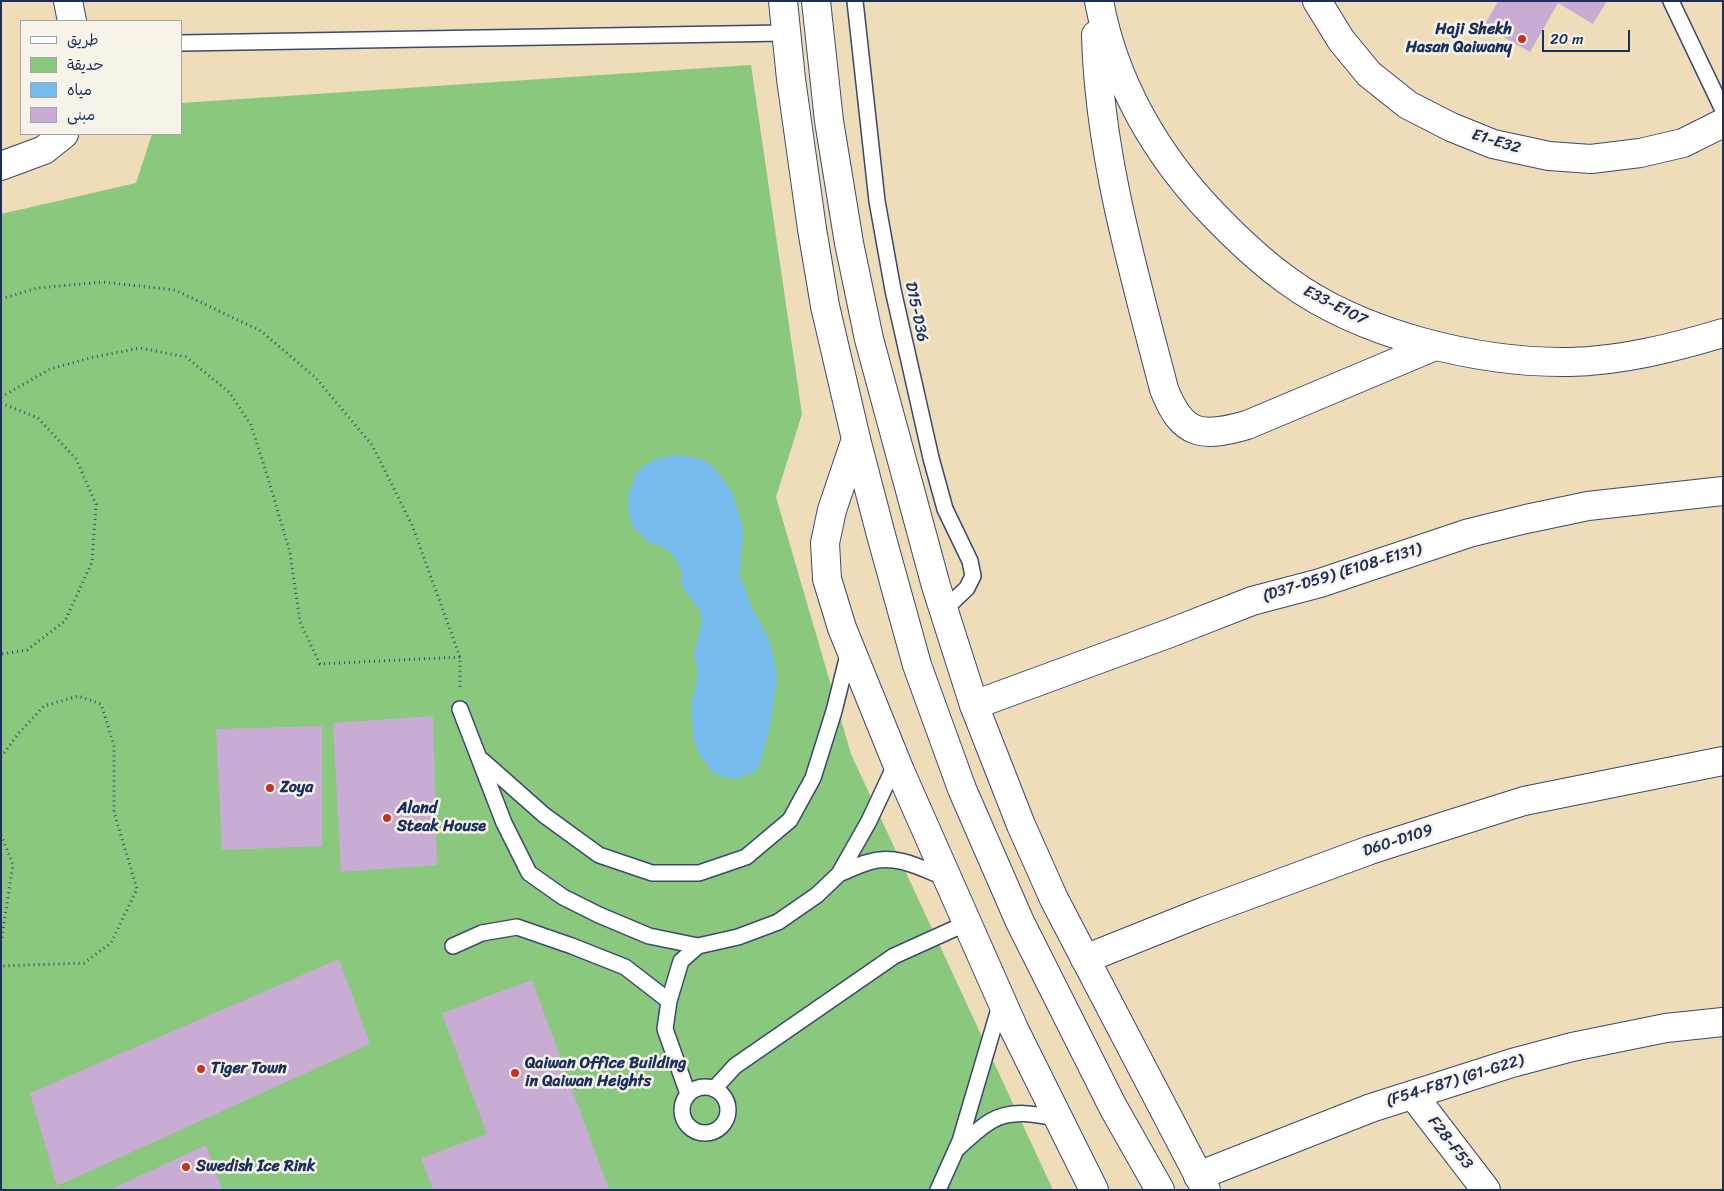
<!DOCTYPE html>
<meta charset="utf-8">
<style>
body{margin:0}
#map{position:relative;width:1724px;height:1191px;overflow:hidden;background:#efdcb9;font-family:Sriracha,"Playpen Sans Arabic",sans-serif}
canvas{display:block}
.frame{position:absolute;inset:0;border:2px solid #1b2f5e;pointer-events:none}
.legend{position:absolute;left:20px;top:20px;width:162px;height:115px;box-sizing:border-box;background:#f7f3e8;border:1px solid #9fa5b1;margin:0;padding:6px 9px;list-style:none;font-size:15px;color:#1b2f5e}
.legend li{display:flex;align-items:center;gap:10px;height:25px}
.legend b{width:25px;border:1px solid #9fa5b1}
.scale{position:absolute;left:1542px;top:30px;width:88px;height:22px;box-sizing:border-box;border:2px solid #1b2f5e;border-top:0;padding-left:6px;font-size:15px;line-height:18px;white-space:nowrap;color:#1b2f5e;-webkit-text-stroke:4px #f7f3e8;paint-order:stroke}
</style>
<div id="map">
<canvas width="1724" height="1191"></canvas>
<div class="frame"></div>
<ul class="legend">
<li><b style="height:6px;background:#fff"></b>طريق</li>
<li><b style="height:14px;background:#8ac87e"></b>حديقة</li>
<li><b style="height:14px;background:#76bbed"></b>مياه</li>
<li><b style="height:14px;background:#c8acd3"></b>مبنى</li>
</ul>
<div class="scale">20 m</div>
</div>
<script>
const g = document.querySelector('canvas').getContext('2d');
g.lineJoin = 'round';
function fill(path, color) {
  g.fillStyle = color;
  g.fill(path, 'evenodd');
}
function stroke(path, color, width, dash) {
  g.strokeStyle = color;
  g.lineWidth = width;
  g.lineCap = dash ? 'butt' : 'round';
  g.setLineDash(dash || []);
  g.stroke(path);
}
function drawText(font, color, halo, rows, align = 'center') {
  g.font = font + ' Sriracha,sans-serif';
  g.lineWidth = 5;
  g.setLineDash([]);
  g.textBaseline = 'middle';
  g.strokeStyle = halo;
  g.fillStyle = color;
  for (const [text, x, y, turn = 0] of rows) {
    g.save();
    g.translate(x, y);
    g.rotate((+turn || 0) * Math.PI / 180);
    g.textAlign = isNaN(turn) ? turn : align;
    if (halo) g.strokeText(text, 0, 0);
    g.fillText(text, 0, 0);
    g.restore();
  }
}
fill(new Path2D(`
 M 751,65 L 802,414 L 776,497 L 851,754 L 1053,1190 L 1,1190 L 1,214 L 136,183 L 152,134 L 181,134 L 181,103 Z`), '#8ac87e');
fill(new Path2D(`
 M 674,455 L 698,458 L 708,463 L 715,469 L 732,492 L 742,525 L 743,537 L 739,573 L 751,606 L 769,639 L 774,660 L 777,678 L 769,730 L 760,764 L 756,771 L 739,778 L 725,778 L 711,771 L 698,751 L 694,740 L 691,708 L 698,674 L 694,655 L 702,621 L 700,611 L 685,591 L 681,581 L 682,572 L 671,552 L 660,546 L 648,542 L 632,525 L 629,514 L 628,496 L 636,474 L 642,467 L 654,460 Z`), '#76bbed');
fill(new Path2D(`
 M 1498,1 L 1607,1 L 1593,24 L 1558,3 L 1530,52 L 1484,26 Z
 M 433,716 L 437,865 L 341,872 L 333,723 Z
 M 322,726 L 322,846 L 222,850 L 216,729 Z
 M 339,959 L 370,1044 L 57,1186 L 30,1093 Z
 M 532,980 L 609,1190 L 433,1190 L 421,1158 L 487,1134 L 442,1013 Z
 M 206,1145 L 222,1190 L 109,1190 Z`), '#c8acd3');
const lane = new Path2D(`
 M 855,1 L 877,201 L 893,290 L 931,458 L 945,509 L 970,561 L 973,576 L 967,588 L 944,610
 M 1671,1 L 1723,110
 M 181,43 L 785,33
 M 460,709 L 504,823 L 529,873 L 563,897 L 599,915 L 649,936 L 698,946 L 738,937 L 778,922 L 817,895 L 839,874 L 869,821 L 897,761
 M 483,761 L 544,815 L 599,855 L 652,873 L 699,873 L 746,857 L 790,820 L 813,778 L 834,711 L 849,651
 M 839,874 C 849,870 858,865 869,862 C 896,853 923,869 948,879
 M 453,946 L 482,933 L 517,927 L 572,946 L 625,967 L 669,1001
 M682 1110a23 23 0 1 1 46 0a23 23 0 1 1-46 0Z
 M 714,1089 L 735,1066 L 894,956 L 967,923
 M 688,1094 L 665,1029 L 669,1001 L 681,961 L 698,946
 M 958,1148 C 968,1139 979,1128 991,1121 C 1012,1109 1036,1114 1059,1119
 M 938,1190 L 960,1141 L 1001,1002`);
const street = new Path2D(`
 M 68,1 L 72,21
 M 1099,1 C 1114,82 1156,155 1213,214 C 1236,238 1260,261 1288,281 C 1362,335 1478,363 1569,362 C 1621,361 1673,348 1723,333
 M 1317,1 L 1341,40 L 1369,74 L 1408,105 L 1451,127 L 1493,144 L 1549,156 L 1591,159 L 1640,153 L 1683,143 L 1723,123
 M 1096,35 C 1099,155 1134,273 1164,389 C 1182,436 1202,438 1247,425 L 1435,346
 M 1,166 L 44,150 L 64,134
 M 856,439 L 832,510 L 825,543 L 827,579 L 842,628 L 900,771 L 1014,1029 L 1094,1190
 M 974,705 L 1170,633 L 1252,601 L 1320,583 L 1469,533 L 1526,519 L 1588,506 L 1723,491
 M 1085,959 L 1205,911 L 1370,850 L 1451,824 L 1524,801 L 1723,761
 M 1413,1095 L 1486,1190
 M 1198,1176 L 1371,1108 L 1512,1063 L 1572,1047 L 1666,1028 L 1723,1022`);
const secondary = new Path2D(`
 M 783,1 L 791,79 L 812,229 L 825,306 L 856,439 L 881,535 L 917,665 L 962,789 L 1020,922 L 1113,1107 L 1160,1190
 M 816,1 L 829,121 L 849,243 L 869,339 L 936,586 L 974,705 L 1021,825 L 1054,899 L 1206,1190`);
stroke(lane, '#3b496c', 18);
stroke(street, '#3b496c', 30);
stroke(secondary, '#3b496c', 30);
stroke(new Path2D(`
 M 1,299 L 37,288 L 103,282 L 175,290 L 261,331 L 315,377 L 372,445 L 412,525 L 460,657 L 460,688
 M 1,397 L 50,369 L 94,357 L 140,348 L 186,357 L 229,392 L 251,425 L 268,478 L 290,553 L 300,622 L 320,664 L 460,657
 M 1,403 L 38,418 L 76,459 L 96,504 L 92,562 L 65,621 L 27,650 L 1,654
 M 1,757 L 19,733 L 44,706 L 78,696 L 101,704 L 114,745 L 114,812 L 137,889 L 111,943 L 84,963 L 1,966
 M 1,835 L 13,864 L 1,942`), '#3b496c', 3, [1, 4]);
stroke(lane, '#fff', 15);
stroke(street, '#fff', 28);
stroke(secondary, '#fff', 28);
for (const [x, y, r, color] of [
 [1522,39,5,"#c8321e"],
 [270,788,5,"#c8321e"],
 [387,818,5,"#c8321e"],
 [201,1069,5,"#c8321e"],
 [515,1073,5,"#c8321e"],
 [186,1167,5,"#c8321e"]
]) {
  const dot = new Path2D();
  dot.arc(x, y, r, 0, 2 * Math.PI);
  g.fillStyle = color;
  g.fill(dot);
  stroke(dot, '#f7f3e8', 2);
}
drawText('bold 16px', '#1b2f5e', '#f7f3e8', [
 ["Haji Shekh",1512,30,"right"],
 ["Hasan Qaiwany",1512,48,"right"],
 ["Zoya",280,788],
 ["Aland",397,809],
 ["Steak House",397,827],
 ["Qaiwan Office Building",525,1064],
 ["in Qaiwan Heights",525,1082],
 ["Tiger Town",211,1069],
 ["Swedish Ice Rink",196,1167]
], 'left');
drawText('16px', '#1b2f5e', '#f7f3e8', [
 ["E1-E32",1496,142,17],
 ["E33-E107",1335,306,27],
 ["D15-D36",916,312,78],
 ["(D37-D59) (E108-E131)",1342,573,-17],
 ["D60-D109",1398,841,-18],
 ["(F54-F87) (G1-G22)",1455,1081,-17],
 ["F28-F53",1450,1143,52]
]);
</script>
